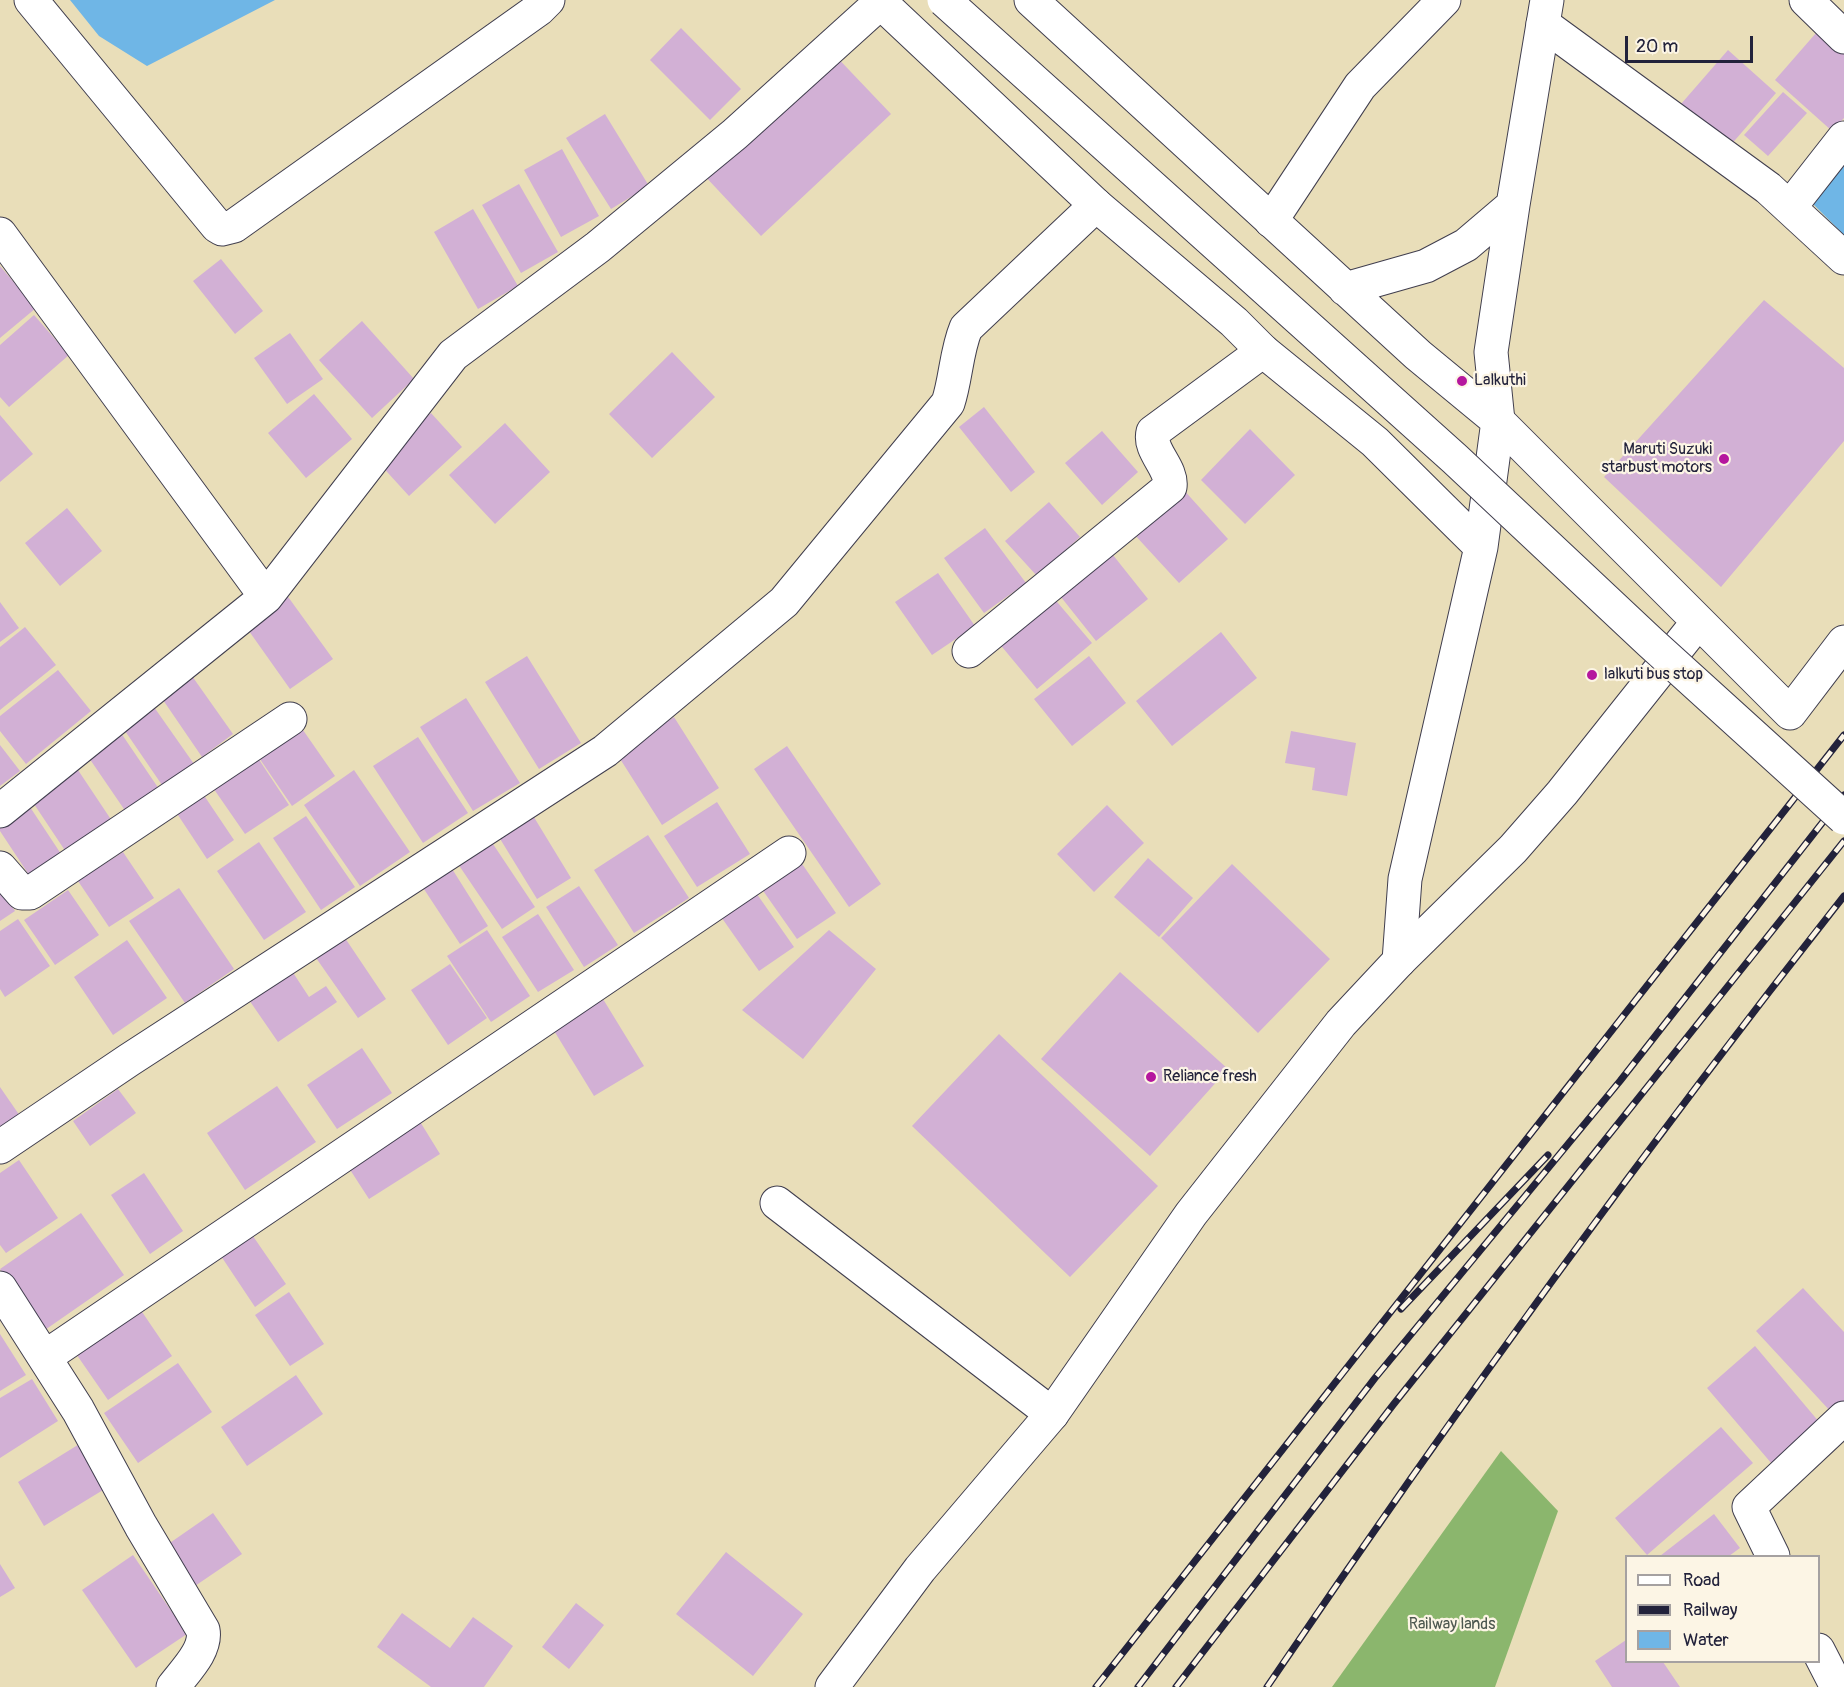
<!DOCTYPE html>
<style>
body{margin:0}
#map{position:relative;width:1844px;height:1687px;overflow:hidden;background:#e9deb9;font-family:Pangolin,sans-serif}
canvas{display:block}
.legend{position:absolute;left:1625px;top:1555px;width:195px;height:108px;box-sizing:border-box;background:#fcf5e5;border:2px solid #a5a1a1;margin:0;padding:8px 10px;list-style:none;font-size:18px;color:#22223b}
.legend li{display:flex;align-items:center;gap:12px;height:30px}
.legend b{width:30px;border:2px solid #a5a1a1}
.scale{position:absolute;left:1625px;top:36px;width:128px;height:27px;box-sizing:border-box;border:3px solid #22223b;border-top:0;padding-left:8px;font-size:18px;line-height:21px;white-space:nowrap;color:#22223b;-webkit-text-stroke:4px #fcf5e5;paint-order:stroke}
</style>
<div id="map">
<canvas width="1844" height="1687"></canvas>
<ul class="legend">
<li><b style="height:8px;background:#fff"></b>Road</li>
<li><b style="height:8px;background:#22223b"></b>Railway</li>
<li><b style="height:16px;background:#6fb6e6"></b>Water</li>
</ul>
<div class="scale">20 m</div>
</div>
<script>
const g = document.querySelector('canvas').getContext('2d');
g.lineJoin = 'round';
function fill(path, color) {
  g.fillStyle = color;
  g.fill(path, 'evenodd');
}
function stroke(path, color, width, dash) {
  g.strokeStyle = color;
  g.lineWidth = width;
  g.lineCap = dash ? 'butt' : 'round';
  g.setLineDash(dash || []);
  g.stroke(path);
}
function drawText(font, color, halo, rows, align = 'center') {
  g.font = font + ' Pangolin,sans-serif';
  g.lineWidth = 4.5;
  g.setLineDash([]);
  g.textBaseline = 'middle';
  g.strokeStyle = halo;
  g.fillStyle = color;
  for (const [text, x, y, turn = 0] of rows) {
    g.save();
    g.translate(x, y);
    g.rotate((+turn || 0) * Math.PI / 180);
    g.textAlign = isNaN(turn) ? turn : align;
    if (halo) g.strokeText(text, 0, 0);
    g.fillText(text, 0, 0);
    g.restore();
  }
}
fill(new Path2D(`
 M 1501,1451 L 1558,1511 L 1495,1687 L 1332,1687 Z`), '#8bb66d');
fill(new Path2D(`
 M 70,0 L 275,0 L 147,66 L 99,36 Z
 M 1844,165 L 1844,235 L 1811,202 Z`), '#6fb6e6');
fill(new Path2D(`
 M 1823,25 L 1844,44 L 1844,118 L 1832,131 L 1775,80 Z
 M 681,28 L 741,89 L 710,120 L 650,60 Z
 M 1728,50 L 1776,93 L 1729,147 L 1681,104 Z
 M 831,51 L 891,114 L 761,236 L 702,173 Z
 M 1783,92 L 1807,113 L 1768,156 L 1744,135 Z
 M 605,114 L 649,186 L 611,209 L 566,138 Z
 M 562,149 L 599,216 L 561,237 L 524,170 Z
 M 519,184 L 558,252 L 521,273 L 482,205 Z
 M 473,209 L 518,286 L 478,309 L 434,232 Z
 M 221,259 L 263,311 L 235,334 L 193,281 Z
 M 0,266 L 36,308 L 0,338 Z
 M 1764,300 L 1844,368 L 1844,441 L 1721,587 L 1604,477 Z
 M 34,315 L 69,355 L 9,407 L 0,397 L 0,345 Z
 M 362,321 L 414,379 L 372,418 L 319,360 Z
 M 290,333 L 323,379 L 287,404 L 254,358 Z
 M 672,352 L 715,397 L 652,458 L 609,414 Z
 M 314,394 L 352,439 L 306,478 L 268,433 Z
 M 984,407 L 1035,472 L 1011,492 L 959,427 Z
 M 431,413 L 462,447 L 409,496 L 378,462 Z
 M 0,415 L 33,454 L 0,482 Z
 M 505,423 L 550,472 L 495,524 L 449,475 Z
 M 1250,429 L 1295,475 L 1245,524 L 1201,480 Z
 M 1102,431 L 1138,472 L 1102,505 L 1065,463 Z
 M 1182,488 L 1228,539 L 1179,583 L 1133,533 Z
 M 1049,502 L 1080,537 L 1037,576 L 1005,541 Z
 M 67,508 L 102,551 L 60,586 L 25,543 Z
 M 985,528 L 1026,583 L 984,613 L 944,558 Z
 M 1109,550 L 1148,599 L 1096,641 L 1057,592 Z
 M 938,573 L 975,626 L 932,655 L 895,602 Z
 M 286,594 L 333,659 L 290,689 L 244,624 Z
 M 1052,596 L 1092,643 L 1037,689 L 998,642 Z
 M 0,602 L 19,628 L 0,642 Z
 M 25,627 L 56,665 L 0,710 L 0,647 Z
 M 1221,632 L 1257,678 L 1172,746 L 1136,701 Z
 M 527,656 L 581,743 L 539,769 L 485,682 Z
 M 1089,656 L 1126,703 L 1072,746 L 1034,699 Z
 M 58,670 L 91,711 L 26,764 L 0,731 L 0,716 Z
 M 192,676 L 233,734 L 202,757 L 161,697 Z
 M 466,698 L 520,783 L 473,811 L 420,727 Z
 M 154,707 L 194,764 L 162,785 L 123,728 Z
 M 674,717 L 719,788 L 662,825 L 617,754 Z
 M 296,720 L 335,776 L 292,806 L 253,749 Z
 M 1291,731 L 1356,743 L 1347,796 L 1312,790 L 1315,768 L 1285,763 Z
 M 121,733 L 159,789 L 126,812 L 87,755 Z
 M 418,737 L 468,813 L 423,843 L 373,766 Z
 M 0,745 L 20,771 L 0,786 Z
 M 787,746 L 881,884 L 849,907 L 754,769 Z
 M 254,752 L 289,805 L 245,834 L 209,782 Z
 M 76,767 L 114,824 L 68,855 L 30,798 Z
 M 354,770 L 410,852 L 360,886 L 304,805 Z
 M 199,788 L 234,840 L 207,859 L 172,806 Z
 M 717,802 L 750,854 L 697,887 L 664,836 Z
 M 1107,805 L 1144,843 L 1094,892 L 1057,854 Z
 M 30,807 L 65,860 L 33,881 L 0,831 L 0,827 Z
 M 529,809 L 571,878 L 537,899 L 494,829 Z
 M 306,816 L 355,887 L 321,910 L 273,838 Z
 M 648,835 L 689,898 L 634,933 L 594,870 Z
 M 489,838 L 535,907 L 502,929 L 456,861 Z
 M 259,842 L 306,912 L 264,940 L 217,871 Z
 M 123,852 L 154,898 L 109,927 L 78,881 Z
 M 798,858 L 836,913 L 797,939 L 759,885 Z
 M 1148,858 L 1193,898 L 1159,937 L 1114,897 Z
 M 449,864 L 488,926 L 460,944 L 420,883 Z
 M 1232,864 L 1330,959 L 1258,1033 L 1161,938 Z
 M 579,886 L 618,945 L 584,967 L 546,907 Z
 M 752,887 L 794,947 L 759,971 L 717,911 Z
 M 179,888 L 234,969 L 185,1003 L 129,921 Z
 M 0,889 L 15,911 L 0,921 Z
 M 68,890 L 99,935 L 55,965 L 24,920 Z
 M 538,914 L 574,970 L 538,992 L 502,937 Z
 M 18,919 L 50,966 L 5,997 L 0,989 L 0,931 Z
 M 487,930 L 530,996 L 491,1022 L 447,956 Z
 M 829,930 L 876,969 L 803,1059 L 742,1010 Z
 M 343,935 L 386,999 L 358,1018 L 314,955 Z
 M 127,940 L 167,998 L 113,1035 L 74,977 Z
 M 450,964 L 487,1018 L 448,1045 L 411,990 Z
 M 290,968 L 309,997 L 326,986 L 337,1002 L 278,1042 L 247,997 Z
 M 1120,972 L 1228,1069 L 1150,1156 L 1041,1059 Z
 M 603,999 L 644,1066 L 594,1096 L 553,1029 Z
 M 999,1034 L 1158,1186 L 1070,1277 L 912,1126 Z
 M 362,1048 L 392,1093 L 337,1129 L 307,1085 Z
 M 277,1086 L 316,1142 L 245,1190 L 207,1133 Z
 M 0,1087 L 20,1116 L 0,1129 Z
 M 118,1089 L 136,1113 L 90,1146 L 73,1121 Z
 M 419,1120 L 440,1154 L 369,1199 L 347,1165 Z
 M 19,1160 L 58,1218 L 6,1253 L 0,1245 L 0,1173 Z
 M 144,1173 L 183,1231 L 150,1254 L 111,1195 Z
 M 81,1213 L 124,1275 L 42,1332 L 0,1269 Z
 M 246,1226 L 286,1284 L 255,1307 L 215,1247 Z
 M 1803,1288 L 1844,1332 L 1844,1402 L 1832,1413 L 1756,1331 Z
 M 289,1292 L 324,1344 L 290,1366 L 255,1315 Z
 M 136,1303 L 172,1356 L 108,1400 L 72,1348 Z
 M 0,1334 L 26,1375 L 0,1391 Z
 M 1755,1346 L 1820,1423 L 1772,1464 L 1707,1388 Z
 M 178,1363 L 212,1412 L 138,1463 L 104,1413 Z
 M 296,1375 L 323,1414 L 247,1466 L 221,1427 Z
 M 32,1379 L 58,1421 L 0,1458 L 0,1398 Z
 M 1721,1427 L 1753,1463 L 1647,1555 L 1615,1518 Z
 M 81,1443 L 108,1487 L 44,1526 L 18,1482 Z
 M 213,1513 L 242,1554 L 192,1588 L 164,1547 Z
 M 1714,1514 L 1740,1548 L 1729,1556 L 1660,1556 Z
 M 726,1552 L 803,1614 L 753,1676 L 676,1614 Z
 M 133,1555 L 187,1634 L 136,1668 L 82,1590 Z
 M 0,1564 L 15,1588 L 0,1597 Z
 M 576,1603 L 604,1625 L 569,1669 L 542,1647 Z
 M 402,1613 L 450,1648 L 473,1617 L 513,1646 L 484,1687 L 431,1687 L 377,1647 Z
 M 1626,1640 L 1626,1662 L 1663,1662 L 1680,1687 L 1612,1687 L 1595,1661 Z`), '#d2b0d5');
const minor = new Path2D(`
 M 31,0 L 217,226 L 222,229 L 234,226 L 539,9 L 548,0
 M 1806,0 L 1844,37
 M 1543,24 L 1768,188 L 1844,258
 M 1790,207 L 1844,138
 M 1271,221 L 1360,86 L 1444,0
 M 0,234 L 266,597
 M 1498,421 L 1790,713 L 1844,642
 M 969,651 L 1170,487 C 1173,468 1148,451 1153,432 L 1263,351
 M 0,811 L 266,597 L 453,355 L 598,247 L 735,134 L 881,2
 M 0,868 L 22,893 L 30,893 L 290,719
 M 1399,961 L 1513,849 L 1562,793 L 1698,622
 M 0,1147 L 129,1060 L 605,751 L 784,602 L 948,403 C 956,379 956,352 966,328 L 1096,205
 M 777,1203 L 1052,1414
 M 0,1288 L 78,1410 L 141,1526 L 203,1630 C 207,1650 185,1671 173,1687
 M 45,1357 L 789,853
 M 1773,1556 L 1749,1507 L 1844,1418
 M 1818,1650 L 1837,1687`);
const major = new Path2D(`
 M 878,0 L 1096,205 L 1234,322 L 1263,351 L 1375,442 L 1481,547
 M 1031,0 L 1418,355 L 1498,421
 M 1345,289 L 1426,266 L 1466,245 L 1513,205
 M 832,1687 L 920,1569 L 1052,1414 L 1191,1214 L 1341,1023 L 1399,961 L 1405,879 L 1481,547 L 1498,421 L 1491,352 L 1513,205 L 1547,0`);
stroke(minor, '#403e4e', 35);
stroke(major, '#403e4e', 35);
stroke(minor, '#fff', 33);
stroke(major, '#fff', 33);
const rail = new Path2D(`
 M 1401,1309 L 1548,1155
 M 1096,1687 L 1844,735
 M 1138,1687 L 1375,1378 L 1620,1081 L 1844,795
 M 1176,1687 L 1393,1405 L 1844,841
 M 1267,1687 C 1450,1417 1642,1152 1844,896`);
stroke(rail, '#22223b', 7);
stroke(rail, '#fcf5e5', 4.5, [14]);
const majorBridge = new Path2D(`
 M 944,0 L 1455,459 L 1650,642 L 1844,818`);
stroke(majorBridge, '#403e4e', 35, []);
stroke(majorBridge, '#fff', 33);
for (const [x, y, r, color] of [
 [1462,381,6,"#b5179e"],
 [1724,459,6,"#b5179e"],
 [1592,675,6,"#b5179e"],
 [1151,1077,6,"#b5179e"]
]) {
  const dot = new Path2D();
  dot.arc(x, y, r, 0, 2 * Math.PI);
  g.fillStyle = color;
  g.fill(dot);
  stroke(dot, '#fcf5e5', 2);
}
drawText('16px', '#22223b', '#fcf5e5', [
 ["Lalkuthi",1474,381],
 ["Maruti Suzuki",1712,450,"right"],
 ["starbust motors",1712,468,"right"],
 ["lalkuti bus stop",1604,675],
 ["Reliance fresh",1163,1077]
], 'left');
drawText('16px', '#4c574f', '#fcf5e5', [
 ["Railway lands",1452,1625]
]);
</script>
